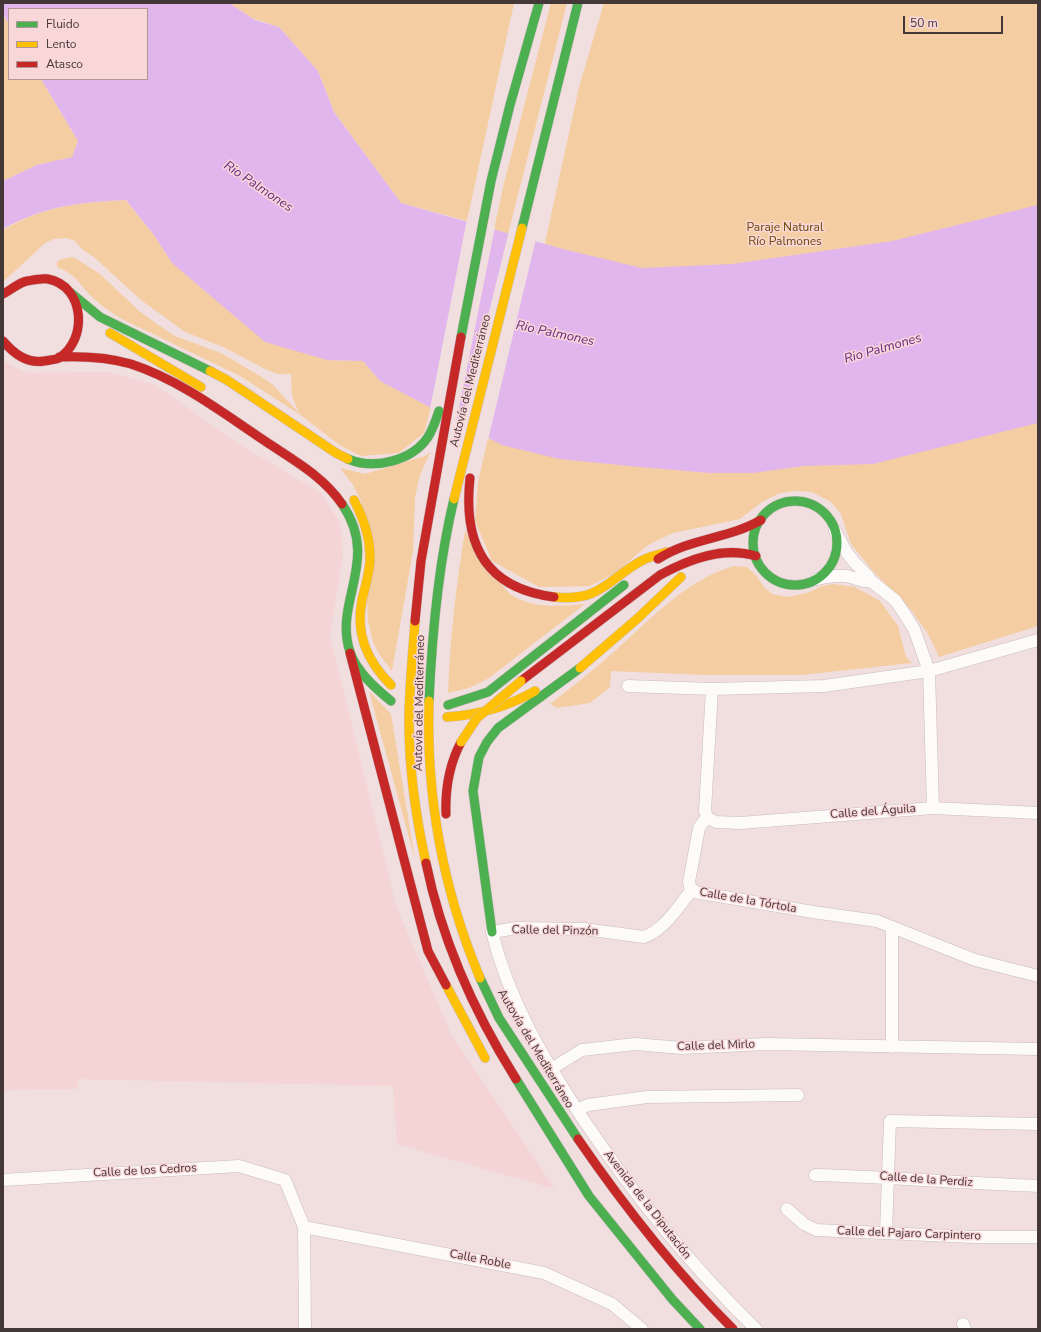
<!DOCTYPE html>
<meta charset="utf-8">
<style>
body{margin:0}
#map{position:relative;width:1041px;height:1332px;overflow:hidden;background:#f1dedf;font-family:"Nunito Sans",sans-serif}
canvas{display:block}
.frame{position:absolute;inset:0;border:4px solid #443737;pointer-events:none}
.legend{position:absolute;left:8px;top:8px;width:140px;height:72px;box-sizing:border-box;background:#f9d6d7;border:1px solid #b19697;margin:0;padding:5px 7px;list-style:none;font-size:12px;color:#443737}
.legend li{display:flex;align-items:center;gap:8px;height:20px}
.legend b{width:20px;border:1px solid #b19697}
.scale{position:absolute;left:903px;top:16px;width:100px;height:18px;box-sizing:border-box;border:2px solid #443737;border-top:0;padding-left:5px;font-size:12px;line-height:14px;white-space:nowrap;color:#443737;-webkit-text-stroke:3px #f9d6d7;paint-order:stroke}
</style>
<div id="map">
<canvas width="1041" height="1332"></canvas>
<div class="frame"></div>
<ul class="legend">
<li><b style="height:5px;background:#4caf50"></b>Fluido</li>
<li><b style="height:5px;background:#ffc107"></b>Lento</li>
<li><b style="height:5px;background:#c62828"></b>Atasco</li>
</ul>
<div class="scale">50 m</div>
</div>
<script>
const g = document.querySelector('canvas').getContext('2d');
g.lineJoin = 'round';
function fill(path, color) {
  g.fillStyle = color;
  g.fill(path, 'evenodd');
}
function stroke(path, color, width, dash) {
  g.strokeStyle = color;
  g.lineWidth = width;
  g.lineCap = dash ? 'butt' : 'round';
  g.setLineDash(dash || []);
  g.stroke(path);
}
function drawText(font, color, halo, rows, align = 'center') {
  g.font = font + ' "Nunito Sans",sans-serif';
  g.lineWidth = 3;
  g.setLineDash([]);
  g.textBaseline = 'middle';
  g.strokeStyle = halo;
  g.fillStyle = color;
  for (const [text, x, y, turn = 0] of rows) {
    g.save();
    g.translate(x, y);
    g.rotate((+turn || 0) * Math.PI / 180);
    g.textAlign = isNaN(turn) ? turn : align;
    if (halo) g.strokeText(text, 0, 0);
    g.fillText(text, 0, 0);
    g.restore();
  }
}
fill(new Path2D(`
 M 3,361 L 27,373 L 108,372 L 155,385 L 239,444 L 321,493 L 340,523 L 343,555 L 330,635 L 396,906 L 451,1034 L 555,1189 L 397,1144 L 393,1086 L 78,1079 L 77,1089 L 3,1090 Z`), '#f4d4d5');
fill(new Path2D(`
 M 229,3 L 514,3 L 467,221 L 401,203 L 334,112 L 318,71 L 279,27 L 252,18 Z
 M 551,3 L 567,3 L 508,234 L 494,229 L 504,183 Z
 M 604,3 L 1038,3 L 1038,626 L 939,657 L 928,634 L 911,610 L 872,570 L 851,544 L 841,514 L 831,502 L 812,492 L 796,491 L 780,493 L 762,502 L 740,519 L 673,533 L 648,545 L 615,573 L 590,586 L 539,587 L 492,561 L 475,521 L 478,482 L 488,438 L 495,441 L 545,243 L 579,87 Z
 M 3,14 L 9,24 L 9,79 L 41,79 L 78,141 L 73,157 L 37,165 L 3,181 Z
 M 126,200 L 154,235 L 172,263 L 327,360 L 363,361 L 380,381 L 431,407 L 424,433 L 399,453 L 361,456 L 341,446 L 299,414 L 240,376 L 122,319 C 111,312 101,306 92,297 C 77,282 78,276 57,267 L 57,262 L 62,259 L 73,257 L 86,265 L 100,274 L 139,311 L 157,324 L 175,336 L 221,353 L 260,376 L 272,384 L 299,413 L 292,396 L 291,374 L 278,374 L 267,370 L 223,347 L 185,332 L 141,300 L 95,258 L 82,249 L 75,241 L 66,238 L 54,239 L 45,243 L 3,282 L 3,230 C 43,206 81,202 126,200 Z
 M 430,452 L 419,478 L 415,498 L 413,551 L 392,671 L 379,654 L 373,642 L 368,621 L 362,503 L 353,485 L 340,468 L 365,474 L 425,456 Z
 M 465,531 C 474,543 504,591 513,596 C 535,609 561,606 585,604 L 489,678 L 469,688 L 448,693 C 450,639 456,585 465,531 Z
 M 734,566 L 747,567 L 755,574 L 764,587 L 772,594 L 787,597 L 807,593 L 822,586 L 833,584 L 855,587 L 880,601 L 898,626 L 906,657 L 912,663 L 802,675 L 705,675 L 611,671 L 610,687 L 590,703 L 557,708 L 550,704 C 572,687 595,669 616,650 C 653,617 686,580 734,566 Z
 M 369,691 L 391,714 L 415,859 Z`), '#f4cea2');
fill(new Path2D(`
 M 3,3 L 229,3 L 255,20 L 279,27 L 318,71 L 334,112 L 401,203 L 563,249 L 642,268 L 732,264 L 892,241 L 1038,205 L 1038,423 L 873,464 L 804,466 L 753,473 L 710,473 L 639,467 L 559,459 L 502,445 L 380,381 L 363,361 L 327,360 L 265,342 L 172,263 L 154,235 L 126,200 C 81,202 43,206 3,229 L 3,181 L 37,165 L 72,157 L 78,141 L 41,79 L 147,79 L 147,9 L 9,9 L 9,24 L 3,14 Z`), '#e0b6ed');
fill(new Path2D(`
 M 467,219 L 495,227 L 456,423 L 430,409 Z
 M 509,231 L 536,239 L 488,440 L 461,425 Z`), '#f1dedf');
const street = new Path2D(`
 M 835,531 L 847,553 L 855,563 L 868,576 L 871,581 L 895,600 L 902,610 L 914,629 L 929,671 L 933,808
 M 817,579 C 826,577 836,575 846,576 C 854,577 862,583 871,581
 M 628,686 L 712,689 L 705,811 L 708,818 L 703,822 L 699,828 L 689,882 L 690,886 L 695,892 L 813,912 L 877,921 L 975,960 L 1038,976
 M 712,689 L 824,686 L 929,671 L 1038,640
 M 708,818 L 716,822 L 740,823 L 933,808 L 1038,813
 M 692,890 C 678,906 665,930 644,937 L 584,929 L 517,928 L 492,932 C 509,1001 544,1060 583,1119 C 634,1195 690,1265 756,1329
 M 892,1047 L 892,927
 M 551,1069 L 582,1050 L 635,1044 L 682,1048 L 767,1044 L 1038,1049
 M 577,1110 L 588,1105 L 647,1097 L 798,1095
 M 815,1175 C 889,1177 964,1183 1038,1186
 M 3,1180 L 239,1166 L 285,1180 L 304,1227 L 305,1329
 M 787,1209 L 804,1224 L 816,1230 L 974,1237 L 1038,1237
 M 304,1227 L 544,1273 L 612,1304 L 642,1329
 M 886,1233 L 890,1121 L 1038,1124
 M 963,1324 L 965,1329`);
const fast = new Path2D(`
 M 522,228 L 578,3
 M 71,293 L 100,317 L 210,371
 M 461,337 L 491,181 L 510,105 L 539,3
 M 348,459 C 374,470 412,461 428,437 C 433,429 436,420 439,411
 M753 543a42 42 0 1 1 84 0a42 42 0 1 1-84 0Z
 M 342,504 C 381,561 333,601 350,652 C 357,672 375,688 391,701
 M 429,701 C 432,633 438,565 454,499
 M 448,705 L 488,692 L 624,585
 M 492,932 L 473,791 L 479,757 L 487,742 L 498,728 L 580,668
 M 480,978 L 499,1018 L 578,1139
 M 516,1079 L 589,1196 L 672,1299 L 700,1329`);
const slow = new Path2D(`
 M 110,333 L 201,387
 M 210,371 L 227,380 L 336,453 L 348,459
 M 454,499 L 522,228
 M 354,500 C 364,519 371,539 370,561 C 369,575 365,587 362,600 C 355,634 367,661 391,685
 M 554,597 C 602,602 607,579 643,560 C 651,556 659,555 667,552
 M 415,621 C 413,654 409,688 409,721 C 409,768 416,818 426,863
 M 580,668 L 638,618 L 681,577
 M 429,701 C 426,796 443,890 480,978
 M 447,717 C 479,715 507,707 535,691
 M 446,985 L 485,1058`);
const jam = new Path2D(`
 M 3,294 C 11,290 18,283 27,281 C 33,280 43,278 48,279 C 85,286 88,340 59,358 C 55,360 49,360 44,361 C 27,364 14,354 3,341
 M 59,357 C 84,356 107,357 131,364 C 180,380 223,413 265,441 C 293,460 323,476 342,504
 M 470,478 C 463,543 484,588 554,597
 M 658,559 C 690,538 728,539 761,520
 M 415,621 L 421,561 L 461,337
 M 350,653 L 428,951 L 446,985
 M 521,681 L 660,575 C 689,559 723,546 756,556
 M 446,814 C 445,788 449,765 461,742
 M 426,863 C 442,941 474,1012 516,1079
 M 578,1139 C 624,1206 675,1271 733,1329`);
stroke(street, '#cabbbc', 13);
stroke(fast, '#cabbbc', 10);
stroke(slow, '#cabbbc', 10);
stroke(jam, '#cabbbc', 10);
stroke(street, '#fdfafa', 12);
stroke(fast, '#4caf50', 9);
stroke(slow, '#ffc107', 9);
stroke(jam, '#c62828', 9);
const slowBridge = new Path2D(`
 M 461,742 L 477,718 L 521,681`);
stroke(slowBridge, '#cabbbc', 10, []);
stroke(slowBridge, '#ffc107', 9);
drawText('12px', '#6c4701', '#f9d6d7', [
 ["Paraje Natural",785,228],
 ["Río Palmones",785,242]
]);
drawText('12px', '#443737', '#f9d6d7', [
 ["Autovía del Mediterráneo",471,381,-76],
 ["Autovía del Mediterráneo",420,703,-89],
 ["Calle del Águila",873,812,-4],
 ["Calle de la Tórtola",748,901,10],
 ["Calle del Pinzón",555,931,1],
 ["Calle del Mirlo",716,1046,-2],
 ["Autovía del Mediterráneo",535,1049,59],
 ["Calle de los Cedros",145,1171,-3],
 ["Calle de la Perdiz",926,1180,4],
 ["Avenida de la Diputación",647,1205,52],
 ["Calle del Pajaro Carpintero",909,1234,2],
 ["Calle Roble",480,1260,11]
]);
drawText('italic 13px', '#662882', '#f9d6d7', [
 ["Rio Palmones",258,187,34],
 ["Rio Palmones",555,334,12],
 ["Rio Palmones",883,349,-16]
]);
</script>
